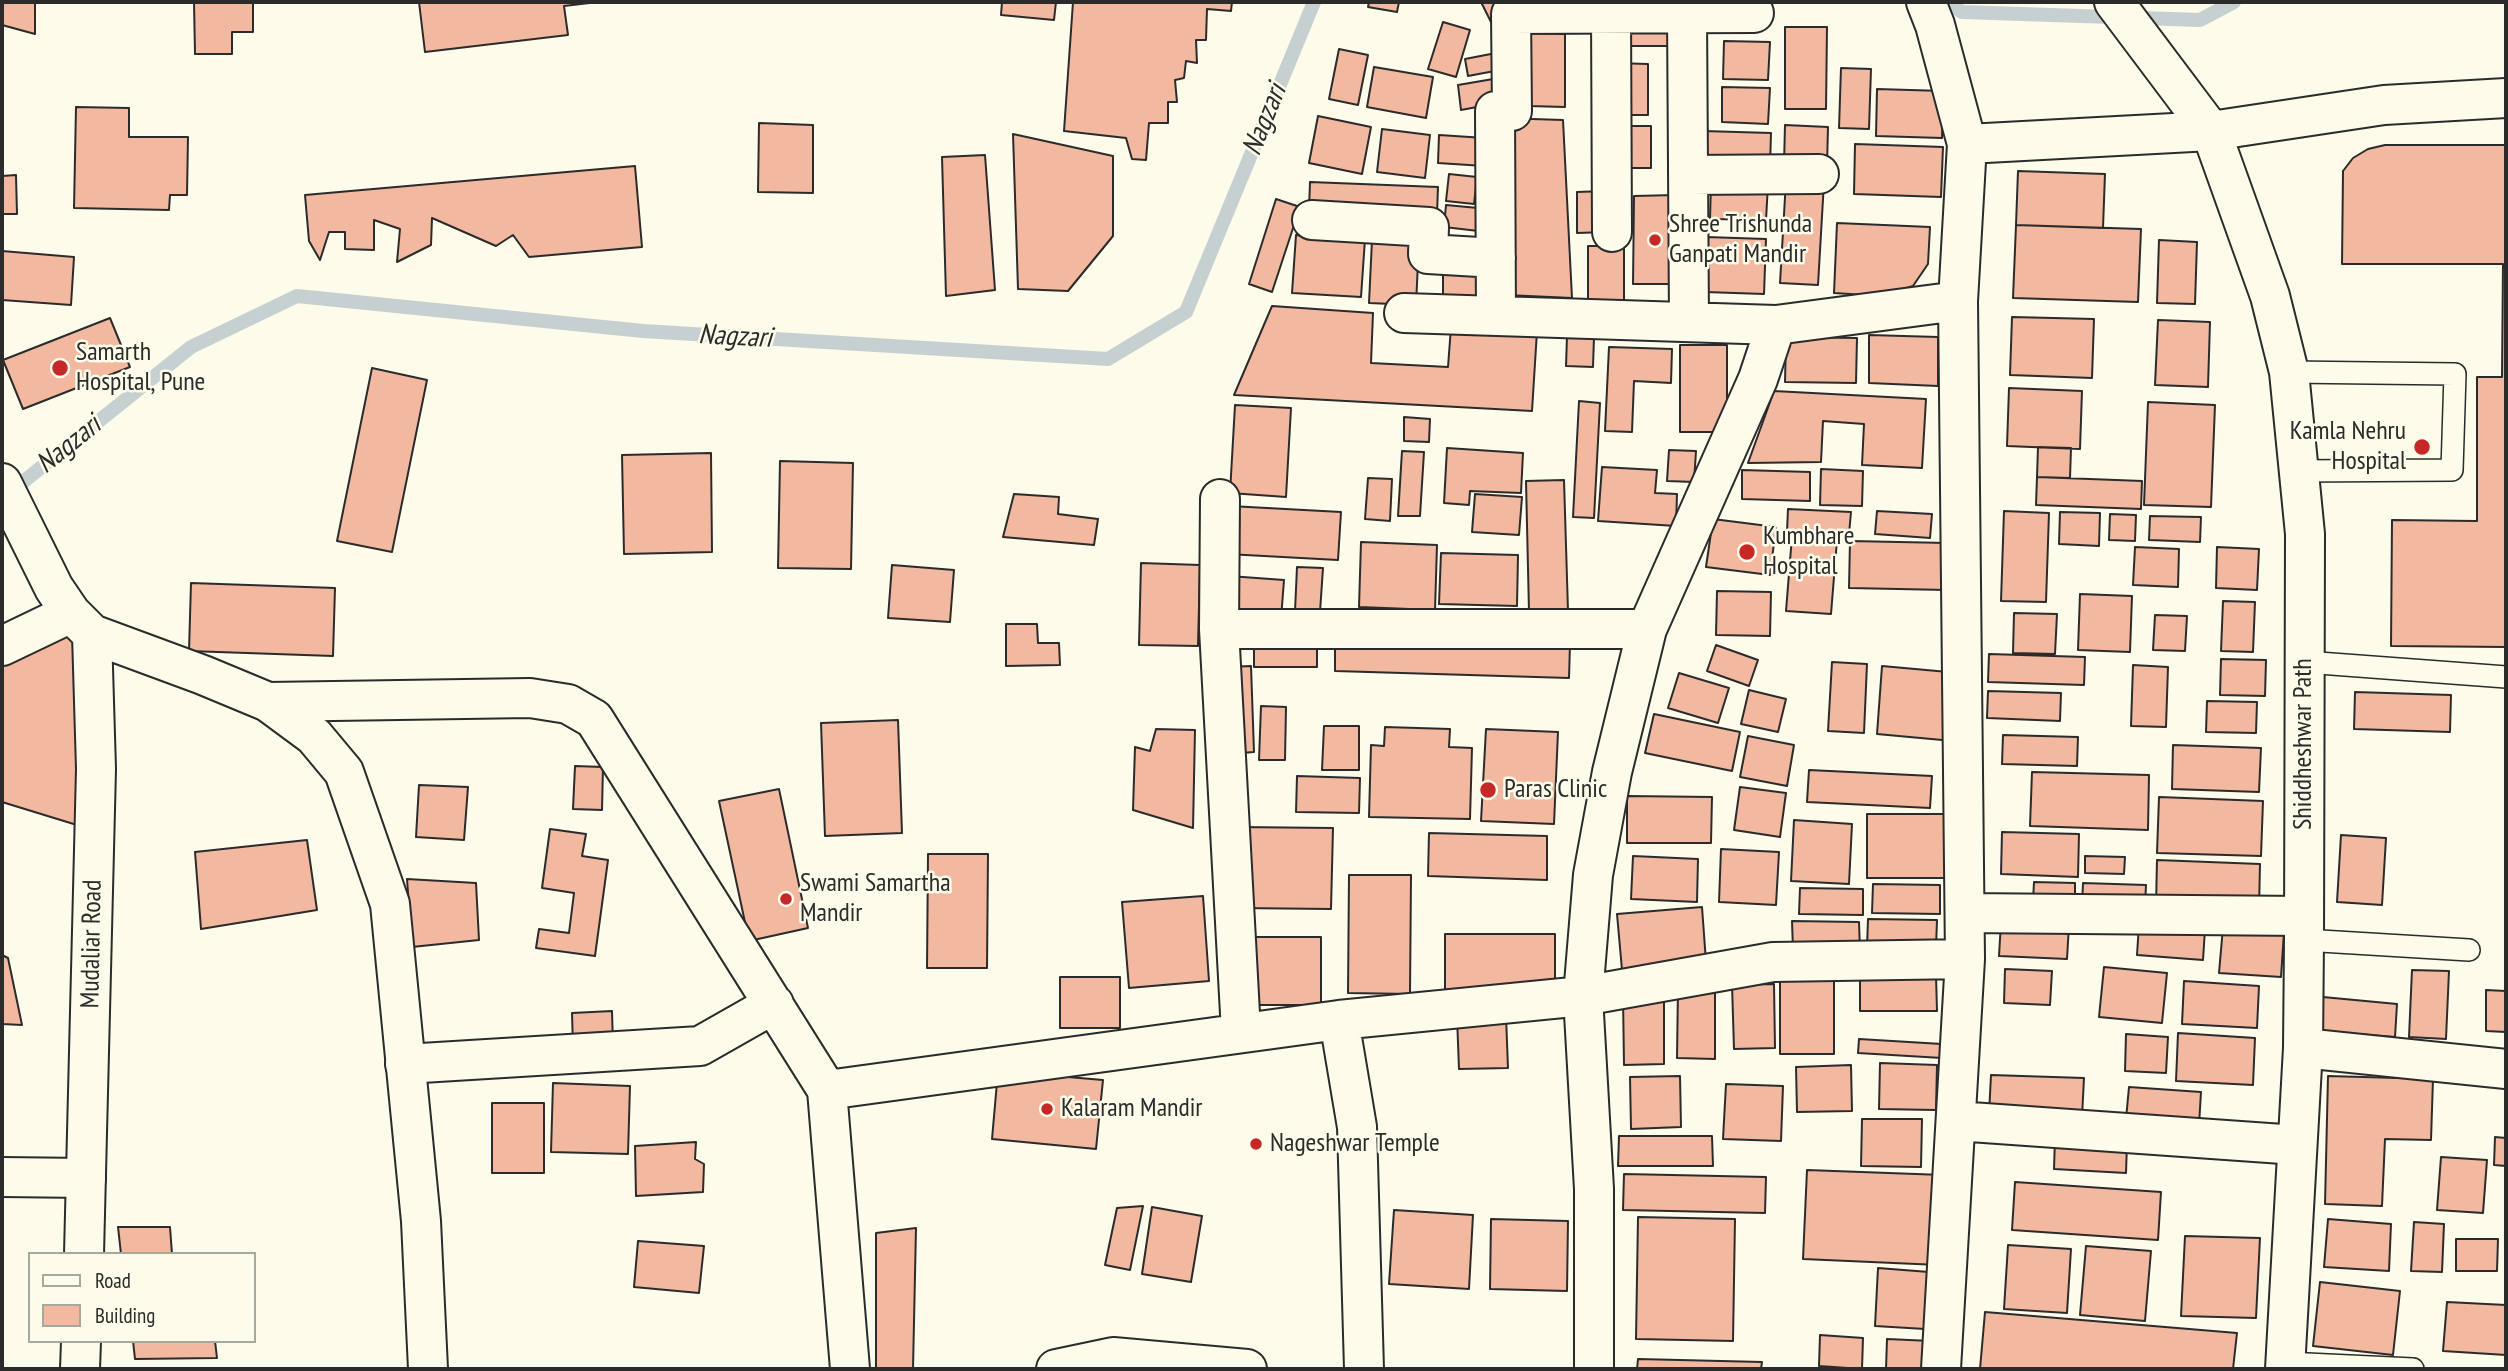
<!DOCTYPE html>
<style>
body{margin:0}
#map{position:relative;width:2508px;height:1371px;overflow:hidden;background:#fdfbea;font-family:"PT Sans Narrow",sans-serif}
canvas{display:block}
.frame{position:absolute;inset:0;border:4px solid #2b2b2b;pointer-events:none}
.legend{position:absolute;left:28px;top:1252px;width:228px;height:91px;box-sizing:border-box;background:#fdfbea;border:2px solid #a9a89e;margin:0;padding:9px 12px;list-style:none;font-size:21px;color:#2b2b2b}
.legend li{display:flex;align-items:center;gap:14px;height:35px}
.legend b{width:35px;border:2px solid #a9a89e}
</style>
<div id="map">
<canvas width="2508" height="1371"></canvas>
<div class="frame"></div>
<ul class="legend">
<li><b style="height:9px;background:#fdfbea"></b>Road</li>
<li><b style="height:19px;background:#f2b8a0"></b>Building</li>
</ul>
</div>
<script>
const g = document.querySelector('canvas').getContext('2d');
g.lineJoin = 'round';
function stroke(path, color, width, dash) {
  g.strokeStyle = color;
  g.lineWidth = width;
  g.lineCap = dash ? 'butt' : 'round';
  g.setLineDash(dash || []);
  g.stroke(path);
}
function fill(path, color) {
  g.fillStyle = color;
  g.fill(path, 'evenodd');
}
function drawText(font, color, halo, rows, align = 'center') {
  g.font = font + ' "PT Sans Narrow",sans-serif';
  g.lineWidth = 5;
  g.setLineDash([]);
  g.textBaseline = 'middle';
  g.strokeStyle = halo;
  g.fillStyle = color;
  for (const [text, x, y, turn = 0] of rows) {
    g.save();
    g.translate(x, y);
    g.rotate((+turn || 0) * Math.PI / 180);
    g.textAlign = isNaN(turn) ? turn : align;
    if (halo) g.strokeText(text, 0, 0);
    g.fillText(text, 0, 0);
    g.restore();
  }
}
stroke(new Path2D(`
 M 1947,2 L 1962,12 L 2200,20 L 2234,2
 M 8,494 L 191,347 L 297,296 L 643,331 L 1108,359 L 1186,312 L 1314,2`), '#c7d0d0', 14);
const building = new Path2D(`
 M 2,2 L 35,2 L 35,34 L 2,25 Z
 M 194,2 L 253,2 L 253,32 L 232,32 L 232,54 L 195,54 Z
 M 419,2 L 598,2 L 564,6 L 568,35 L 425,52 Z
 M 1002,2 L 1056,2 L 1054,20 L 1001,15 Z
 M 1073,2 L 1232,2 L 1231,11 L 1207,9 L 1206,40 L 1196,40 L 1197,63 L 1186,61 L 1184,78 L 1175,80 L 1177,102 L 1168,102 L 1168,123 L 1149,123 L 1146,160 L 1132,159 L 1126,138 L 1064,131 Z
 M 1369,2 L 1399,2 L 1397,12 L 1368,7 Z
 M 1481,2 L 1513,2 L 1517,9 L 1491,22 Z
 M 1612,19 L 1685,19 L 1685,46 L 1612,46 Z
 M 1443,22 L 1470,30 L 1456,77 L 1428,69 Z
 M 1785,27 L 1827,27 L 1826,109 L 1785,109 Z
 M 1529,33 L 1565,34 L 1565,107 L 1529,106 Z
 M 1724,41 L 1770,42 L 1768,80 L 1723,79 Z
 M 1339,49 L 1368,55 L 1358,105 L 1329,99 Z
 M 1496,53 L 1500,70 L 1468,76 L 1465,59 Z
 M 1614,63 L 1648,64 L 1648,115 L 1614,115 Z
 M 1374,67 L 1433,77 L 1426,118 L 1367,107 Z
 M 1841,68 L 1871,69 L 1869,129 L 1839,128 Z
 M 1499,78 L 1504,102 L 1461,110 L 1458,85 Z
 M 1722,87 L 1770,88 L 1768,124 L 1722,122 Z
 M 1877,89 L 1943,91 L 1942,138 L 1876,136 Z
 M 76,107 L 129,108 L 129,137 L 188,137 L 187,195 L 170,195 L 169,210 L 74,208 Z
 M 1318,116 L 1371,127 L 1362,174 L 1309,163 Z
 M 1501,118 L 1563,120 L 1572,298 L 1506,295 Z
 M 759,123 L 813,125 L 813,193 L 758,192 Z
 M 1785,125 L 1828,127 L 1827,166 L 1784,164 Z
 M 1620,126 L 1651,126 L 1651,168 L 1620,168 Z
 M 1382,129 L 1430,135 L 1425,178 L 1377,172 Z
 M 1703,131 L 1771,133 L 1770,166 L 1702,164 Z
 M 1013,134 L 1113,156 L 1113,236 L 1068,291 L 1018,289 Z
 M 1439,135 L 1485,138 L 1484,166 L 1438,163 Z
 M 1855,144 L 1943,147 L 1941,197 L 1854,194 Z
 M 2385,145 L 2506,145 L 2506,647 L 2391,646 L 2392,520 L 2477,521 L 2477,377 L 2502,377 L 2503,264 L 2342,264 L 2343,171 L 2353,158 L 2368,149 Z
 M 985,155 L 995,290 L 946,296 L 942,157 Z
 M 635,166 L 642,247 L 529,257 L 513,235 L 496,246 L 432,218 L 431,245 L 397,262 L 400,229 L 374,220 L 374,250 L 345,249 L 345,232 L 329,232 L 320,260 L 309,241 L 305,195 Z
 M 2018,171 L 2105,174 L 2103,228 L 2016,225 Z
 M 1449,174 L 1477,177 L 1474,204 L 1446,201 Z
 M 16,175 L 17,214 L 2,214 L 2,176 Z
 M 1786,180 L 1824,182 L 1818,285 L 1780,283 Z
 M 1310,182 L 1438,187 L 1437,214 L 1309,210 Z
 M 1711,183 L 1768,184 L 1766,220 L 1710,219 Z
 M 1605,191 L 1606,232 L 1577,233 L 1577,192 Z
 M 1676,195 L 1676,284 L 1633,284 L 1634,196 Z
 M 1276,199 L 1300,207 L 1272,292 L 1249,284 Z
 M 1446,205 L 1489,209 L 1487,232 L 1444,227 Z
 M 1837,223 L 1930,227 L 1928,264 L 1913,286 L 1881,296 L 1834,293 Z
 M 2016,225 L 2141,229 L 2138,302 L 2013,298 Z
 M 1296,235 L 1365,239 L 1361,297 L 1292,293 Z
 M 1706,237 L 1766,239 L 1764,294 L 1705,292 Z
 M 1372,240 L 1419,241 L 1416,305 L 1369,303 Z
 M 2159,240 L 2197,242 L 2195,304 L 2157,303 Z
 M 1588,246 L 1624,246 L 1624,304 L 1588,305 Z
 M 2,251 L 74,257 L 71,305 L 2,300 Z
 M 1443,272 L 1490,272 L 1490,303 L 1443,304 Z
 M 1272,306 L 1373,313 L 1371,363 L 1448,367 L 1451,327 L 1537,331 L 1532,411 L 1234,395 Z
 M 2012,317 L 2094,319 L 2092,378 L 2010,375 Z
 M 110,318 L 130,367 L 23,409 L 3,360 Z
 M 2158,320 L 2210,322 L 2208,387 L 2155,385 Z
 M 1869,335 L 1938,337 L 1938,386 L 1869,383 Z
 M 1567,336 L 1594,337 L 1593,367 L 1566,366 Z
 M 1786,337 L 1857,338 L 1856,383 L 1785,382 Z
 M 1680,345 L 1727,345 L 1727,432 L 1680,432 Z
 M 1609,347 L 1672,349 L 1671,383 L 1634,381 L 1632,432 L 1605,431 Z
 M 372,368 L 427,380 L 392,552 L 337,541 Z
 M 2009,388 L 2082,391 L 2080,449 L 2007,446 Z
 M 1774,391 L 1926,399 L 1922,468 L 1862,465 L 1864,424 L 1823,421 L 1821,462 L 1748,463 Z
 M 1579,401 L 1600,403 L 1594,518 L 1573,517 Z
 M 2148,402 L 2215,405 L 2211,507 L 2144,505 Z
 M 1235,405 L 1291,408 L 1286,497 L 1230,493 Z
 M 1404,417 L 1430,419 L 1429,442 L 1404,441 Z
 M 2038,447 L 2071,448 L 2070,478 L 2037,477 Z
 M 1447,448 L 1523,453 L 1521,493 L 1470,491 L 1469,505 L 1444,503 Z
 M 1669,450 L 1696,451 L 1694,482 L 1667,481 Z
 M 1402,451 L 1424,452 L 1420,516 L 1398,516 Z
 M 711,453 L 712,552 L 624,554 L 622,455 Z
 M 780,461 L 853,463 L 851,569 L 778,568 Z
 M 1602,467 L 1657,470 L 1655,493 L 1677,494 L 1676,526 L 1598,521 Z
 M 1821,469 L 1863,471 L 1862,506 L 1820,505 Z
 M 1742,470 L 1810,472 L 1810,501 L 1742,499 Z
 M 2037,477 L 2142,481 L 2141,509 L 2036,505 Z
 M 1368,478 L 1392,479 L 1390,521 L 1365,519 Z
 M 1564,480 L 1568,611 L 1529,612 L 1526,481 Z
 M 1014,494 L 1059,497 L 1058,514 L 1098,519 L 1094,545 L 1003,537 Z
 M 1475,494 L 1522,497 L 1519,535 L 1472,532 Z
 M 1230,506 L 1341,512 L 1338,560 L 1227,554 Z
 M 1788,509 L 1851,512 L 1849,534 L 1787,531 Z
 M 1877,511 L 1932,514 L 1930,538 L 1875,534 Z
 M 2004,511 L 2049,513 L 2046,602 L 2001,601 Z
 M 2060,512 L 2100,513 L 2099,546 L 2059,544 Z
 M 2110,514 L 2136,515 L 2135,541 L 2109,540 Z
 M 2150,516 L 2201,517 L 2200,542 L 2149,540 Z
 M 1713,519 L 1776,527 L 1770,575 L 1706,567 Z
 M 1792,536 L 1837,540 L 1831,614 L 1786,611 Z
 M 1850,541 L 1948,543 L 1947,590 L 1849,588 Z
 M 1361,542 L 1437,545 L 1435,610 L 1359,607 Z
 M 2135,547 L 2179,549 L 2178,587 L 2133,585 Z
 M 2217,547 L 2259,549 L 2257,590 L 2216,588 Z
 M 1441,553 L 1518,555 L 1517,606 L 1439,604 Z
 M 1141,563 L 1200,565 L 1198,646 L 1139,645 Z
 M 892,565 L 954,570 L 950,622 L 888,618 Z
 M 1297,567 L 1323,568 L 1320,612 L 1295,611 Z
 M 1229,576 L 1284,580 L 1281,619 L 1226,617 Z
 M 191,583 L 335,588 L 333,656 L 189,651 Z
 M 1717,591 L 1771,592 L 1770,636 L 1716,635 Z
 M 2080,594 L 2132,596 L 2130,652 L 2078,650 Z
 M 2223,601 L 2255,602 L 2253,652 L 2221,651 Z
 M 2014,613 L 2057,614 L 2055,654 L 2013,653 Z
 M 2155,615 L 2187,616 L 2185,651 L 2153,650 Z
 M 67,623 L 84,643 L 90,829 L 2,802 L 2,654 Z
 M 1006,624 L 1037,624 L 1038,643 L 1059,643 L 1060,665 L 1006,666 Z
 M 1254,635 L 1317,635 L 1317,667 L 1254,667 Z
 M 1335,637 L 1570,644 L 1569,678 L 1335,671 Z
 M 1716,645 L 1758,660 L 1749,686 L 1707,671 Z
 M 1989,654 L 2085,657 L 2084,685 L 1988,682 Z
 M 2221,659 L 2266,660 L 2265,696 L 2220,695 Z
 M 1832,662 L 1867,664 L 1864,733 L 1828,731 Z
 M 2133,665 L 2168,667 L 2166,727 L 2131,726 Z
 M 1251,666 L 1254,752 L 1229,754 L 1227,667 Z
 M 1882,666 L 1959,673 L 1953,741 L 1877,734 Z
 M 1679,673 L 1729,688 L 1718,723 L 1668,708 Z
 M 1749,690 L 1786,699 L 1778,732 L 1741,724 Z
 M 1988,691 L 2061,693 L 2060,721 L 1987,718 Z
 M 2355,692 L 2451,695 L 2450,732 L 2354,729 Z
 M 2207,701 L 2257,702 L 2256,733 L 2206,732 Z
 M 1261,706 L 1286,707 L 1285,760 L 1259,760 Z
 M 1654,714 L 1740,732 L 1732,771 L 1645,753 Z
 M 898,720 L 902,833 L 825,836 L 821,723 Z
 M 1324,726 L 1359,726 L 1359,770 L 1322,770 Z
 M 1385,727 L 1450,729 L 1449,747 L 1472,748 L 1470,819 L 1369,817 L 1371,745 L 1384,746 Z
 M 1156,729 L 1195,730 L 1193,828 L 1133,810 L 1135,747 L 1150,751 Z
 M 1486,729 L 1558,732 L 1554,824 L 1481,821 Z
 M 2003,735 L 2078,737 L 2077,766 L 2002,764 Z
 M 1748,736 L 1794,745 L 1787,786 L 1740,777 Z
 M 2173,745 L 2261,748 L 2259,792 L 2172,789 Z
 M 575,766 L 603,767 L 602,810 L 573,809 Z
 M 1809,770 L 1932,776 L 1930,808 L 1807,802 Z
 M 2032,772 L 2149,775 L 2148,830 L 2030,826 Z
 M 1297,776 L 1360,778 L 1359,813 L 1296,812 Z
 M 419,785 L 468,787 L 464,840 L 416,837 Z
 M 1740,787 L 1786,793 L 1780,837 L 1734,830 Z
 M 779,789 L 808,928 L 749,941 L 719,801 Z
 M 1627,796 L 1712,797 L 1711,843 L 1627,843 Z
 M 2159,797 L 2263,801 L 2261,856 L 2157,853 Z
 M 1867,814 L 1945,814 L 1945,878 L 1867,878 Z
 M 1794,820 L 1852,824 L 1849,884 L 1791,881 Z
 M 1238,827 L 1333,828 L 1331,909 L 1237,908 Z
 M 550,829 L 586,834 L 582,856 L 608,860 L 595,956 L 536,948 L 539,929 L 569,933 L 574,893 L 542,888 Z
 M 2002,832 L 2079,834 L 2078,877 L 2001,874 Z
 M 1429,833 L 1547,836 L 1547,880 L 1428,876 Z
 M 2341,835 L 2386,838 L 2382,905 L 2337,902 Z
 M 307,840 L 317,910 L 201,929 L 195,852 Z
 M 1721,849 L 1779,852 L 1776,905 L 1719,902 Z
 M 928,854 L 988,854 L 987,968 L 927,968 Z
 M 1633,856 L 1698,859 L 1697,902 L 1631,899 Z
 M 2085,856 L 2125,857 L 2124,874 L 2085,873 Z
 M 2157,860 L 2260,864 L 2259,909 L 2156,906 Z
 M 1349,875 L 1411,875 L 1410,994 L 1348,993 Z
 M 407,879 L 476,883 L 479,940 L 412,947 Z
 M 2034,882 L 2075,883 L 2075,903 L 2033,901 Z
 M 2083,883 L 2146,885 L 2145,907 L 2082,905 Z
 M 1873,884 L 1940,885 L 1940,914 L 1872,913 Z
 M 1800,888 L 1863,889 L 1863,915 L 1799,914 Z
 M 1203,896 L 1209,981 L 1129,988 L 1122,902 Z
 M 1702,907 L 1706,962 L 1622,970 L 1617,914 Z
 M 1868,919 L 1937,920 L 1936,948 L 1867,947 Z
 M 1792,921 L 1859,922 L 1860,950 L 1793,950 Z
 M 2001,922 L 2069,925 L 2067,959 L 1999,956 Z
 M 2139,924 L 2205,929 L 2203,960 L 2137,955 Z
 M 2223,927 L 2284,932 L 2281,977 L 2219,973 Z
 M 1445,934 L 1555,934 L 1555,991 L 1445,991 Z
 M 1251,937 L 1321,937 L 1321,1005 L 1252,1005 Z
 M 2,955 L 8,958 L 22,1025 L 2,1024 Z
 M 2104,967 L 2167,973 L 2162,1023 L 2099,1017 Z
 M 2005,969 L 2052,971 L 2050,1005 L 2004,1003 Z
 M 1780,970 L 1834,970 L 1834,1054 L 1780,1054 Z
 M 2412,970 L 2449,971 L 2446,1039 L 2409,1037 Z
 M 1860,975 L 1936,975 L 1937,1011 L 1860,1011 Z
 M 1060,977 L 1120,977 L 1120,1028 L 1060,1028 Z
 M 2184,981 L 2259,986 L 2257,1028 L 2182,1024 Z
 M 1774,984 L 1775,1048 L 1734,1049 L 1732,985 Z
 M 1678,987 L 1715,987 L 1715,1059 L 1677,1058 Z
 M 2486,990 L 2506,991 L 2506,1032 L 2486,1031 Z
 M 1623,997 L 1664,997 L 1664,1064 L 1624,1065 Z
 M 2323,997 L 2397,1004 L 2395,1037 L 2319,1031 Z
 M 612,1011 L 613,1045 L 573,1047 L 572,1013 Z
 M 1506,1016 L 1508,1068 L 1459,1069 L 1457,1017 Z
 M 2178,1033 L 2255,1038 L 2253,1085 L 2176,1081 Z
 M 2126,1034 L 2168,1037 L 2166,1073 L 2125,1071 Z
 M 1859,1039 L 1942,1044 L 1942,1058 L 1858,1053 Z
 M 1880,1063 L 1937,1065 L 1936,1110 L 1879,1109 Z
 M 1851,1065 L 1852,1111 L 1797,1112 L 1796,1067 Z
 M 998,1071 L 1103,1080 L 1096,1149 L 992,1139 Z
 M 1991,1075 L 2084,1078 L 2082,1117 L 1989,1114 Z
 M 1680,1076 L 1681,1127 L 1631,1129 L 1630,1077 Z
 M 2328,1076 L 2433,1079 L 2431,1140 L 2385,1139 L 2382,1206 L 2325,1204 Z
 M 553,1083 L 630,1086 L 628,1154 L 551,1152 Z
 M 1726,1084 L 1783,1086 L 1781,1141 L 1723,1139 Z
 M 2129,1087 L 2201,1092 L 2199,1125 L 2126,1119 Z
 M 492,1103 L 544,1103 L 544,1173 L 492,1173 Z
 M 1862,1119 L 1922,1119 L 1921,1167 L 1861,1166 Z
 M 1619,1136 L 1712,1136 L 1713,1166 L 1618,1166 Z
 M 2495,1137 L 2506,1138 L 2506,1166 L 2494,1165 Z
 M 2055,1138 L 2127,1143 L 2126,1173 L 2054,1169 Z
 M 696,1142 L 695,1159 L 704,1164 L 703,1192 L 636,1196 L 635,1146 Z
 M 2441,1157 L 2487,1160 L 2483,1213 L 2437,1210 Z
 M 1807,1170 L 1943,1175 L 1939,1265 L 1803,1259 Z
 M 1624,1174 L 1766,1177 L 1765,1213 L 1623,1210 Z
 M 2015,1182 L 2161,1192 L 2158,1240 L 2012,1230 Z
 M 1143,1206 L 1130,1270 L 1105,1265 L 1117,1208 Z
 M 1152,1207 L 1202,1216 L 1191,1282 L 1142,1274 Z
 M 1394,1210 L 1473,1215 L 1469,1289 L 1389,1284 Z
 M 1638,1217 L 1735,1219 L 1733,1341 L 1636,1339 Z
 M 1491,1219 L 1568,1221 L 1567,1291 L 1490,1289 Z
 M 2328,1219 L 2391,1224 L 2389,1271 L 2324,1267 Z
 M 2414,1222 L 2444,1224 L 2442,1272 L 2411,1271 Z
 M 118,1227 L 170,1227 L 172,1254 L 121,1254 Z
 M 916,1228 L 913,1369 L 876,1369 L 876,1233 Z
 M 2185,1236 L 2260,1238 L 2256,1318 L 2181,1316 Z
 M 2456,1239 L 2498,1239 L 2497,1271 L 2456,1271 Z
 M 638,1241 L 704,1246 L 699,1293 L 634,1287 Z
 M 2008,1245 L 2071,1249 L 2067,1313 L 2004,1309 Z
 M 2086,1246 L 2151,1251 L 2145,1321 L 2080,1315 Z
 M 1878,1268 L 1929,1272 L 1925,1329 L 1875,1326 Z
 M 2320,1282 L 2400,1291 L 2393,1355 L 2313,1346 Z
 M 2447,1302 L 2506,1305 L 2506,1355 L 2443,1351 Z
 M 1985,1312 L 2237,1333 L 2233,1369 L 1980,1369 Z
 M 1820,1335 L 1863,1338 L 1862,1369 L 1819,1366 Z
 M 1887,1339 L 1931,1341 L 1929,1369 L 1886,1369 Z
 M 133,1341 L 215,1341 L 217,1358 L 135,1359 Z
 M 1638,1359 L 1762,1362 L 1761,1369 L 1637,1369 Z`);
fill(building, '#f2b8a0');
stroke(building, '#2b2b2b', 2);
const service = new Path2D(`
 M 2289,372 L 2455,374 L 2452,470 L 2299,471
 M 2305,662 L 2506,677
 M 2304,940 L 2469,950
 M 2286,1363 L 2413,1369`);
const minor = new Path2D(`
 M 1926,2 L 1935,25 L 1967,144
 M 1611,13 L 1612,232
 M 1687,13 L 1689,321
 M 1689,175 L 1819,174
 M 1312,220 L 1429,227 L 1428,254 L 1496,258
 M 1404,313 L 1776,325
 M 1496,316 L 1495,111 L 1512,111 L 1511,14 L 1754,13
 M 1220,499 L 1219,629 L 1241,1032
 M 1219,629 L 1647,629
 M 268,702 L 530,698 L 568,704 L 594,719 L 827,1090 L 850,1369
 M 1965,913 L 2304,916
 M 1339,1020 L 1357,1127 L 1364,1369
 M 2303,1048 L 2506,1069
 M 405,1064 L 700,1046 L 774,1004
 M 827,1090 L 1339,1020 L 1583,996 L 1773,962 L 1965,959
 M 1956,1121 L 2297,1145
 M 2,1177 L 86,1178
 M 1056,1369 L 1113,1357 L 1247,1369
 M 1594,1369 L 1594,1189 L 1583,996 L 1593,875 L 1612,772 L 1647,629 L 1758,379 L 1776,325 L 1958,301
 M 1941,1369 L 1965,959 L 1958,301 L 1967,144 L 2211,131 L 2384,105 L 2506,98`);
const tertiary = new Path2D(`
 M 2114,2 L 2211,131 L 2270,296 L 2289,372 L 2305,534 L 2304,940 L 2303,1048 L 2285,1369
 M 2,483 L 54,588 L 71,613 L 92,634 L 203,675 L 268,702 L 314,736 L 344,772 L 390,904 L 421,1221 L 428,1369
 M 2,646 L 71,613
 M 84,1254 L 96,769 L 92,634
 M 80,1369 L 81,1341`);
stroke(service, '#2b2b2b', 24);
stroke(minor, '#2b2b2b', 42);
stroke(tertiary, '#2b2b2b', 42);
stroke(service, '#fdfbea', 21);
stroke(minor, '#fdfbea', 38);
stroke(tertiary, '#fdfbea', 38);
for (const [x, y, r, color] of [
 [1655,240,7,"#c62828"],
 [60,368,9,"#c62828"],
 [2422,447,9,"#c62828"],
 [1747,552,9,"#c62828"],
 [1488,790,9,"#c62828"],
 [786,899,7,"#c62828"],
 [1047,1109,7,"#c62828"],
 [1256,1144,7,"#c62828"]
]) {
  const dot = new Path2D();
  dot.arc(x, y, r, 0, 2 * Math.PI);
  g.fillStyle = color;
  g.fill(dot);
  stroke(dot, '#fdfbea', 2.5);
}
drawText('26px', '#2b2b2b', '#fdfbea', [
 ["Shree Trishunda",1669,225],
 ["Ganpati Mandir",1669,255],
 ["Samarth",76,353],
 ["Hospital, Pune",76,383],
 ["Kamla Nehru",2406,432,"right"],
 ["Hospital",2406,462,"right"],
 ["Kumbhare",1763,537],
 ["Hospital",1763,567],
 ["Paras Clinic",1504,790],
 ["Swami Samartha",800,884],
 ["Mandir",800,914],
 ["Kalaram Mandir",1061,1109],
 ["Nageshwar Temple",1270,1144]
], 'left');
drawText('26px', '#2b2b2b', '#fdfbea', [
 ["Shiddheshwar Path",2304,744,-90],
 ["Mudaliar Road",92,944,-89]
]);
drawText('italic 28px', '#2b2b2b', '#fdfbea', [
 ["Nagzari",1265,120,-68],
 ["Nagzari",735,337,3],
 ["Nagzari",69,445,-39]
]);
</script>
